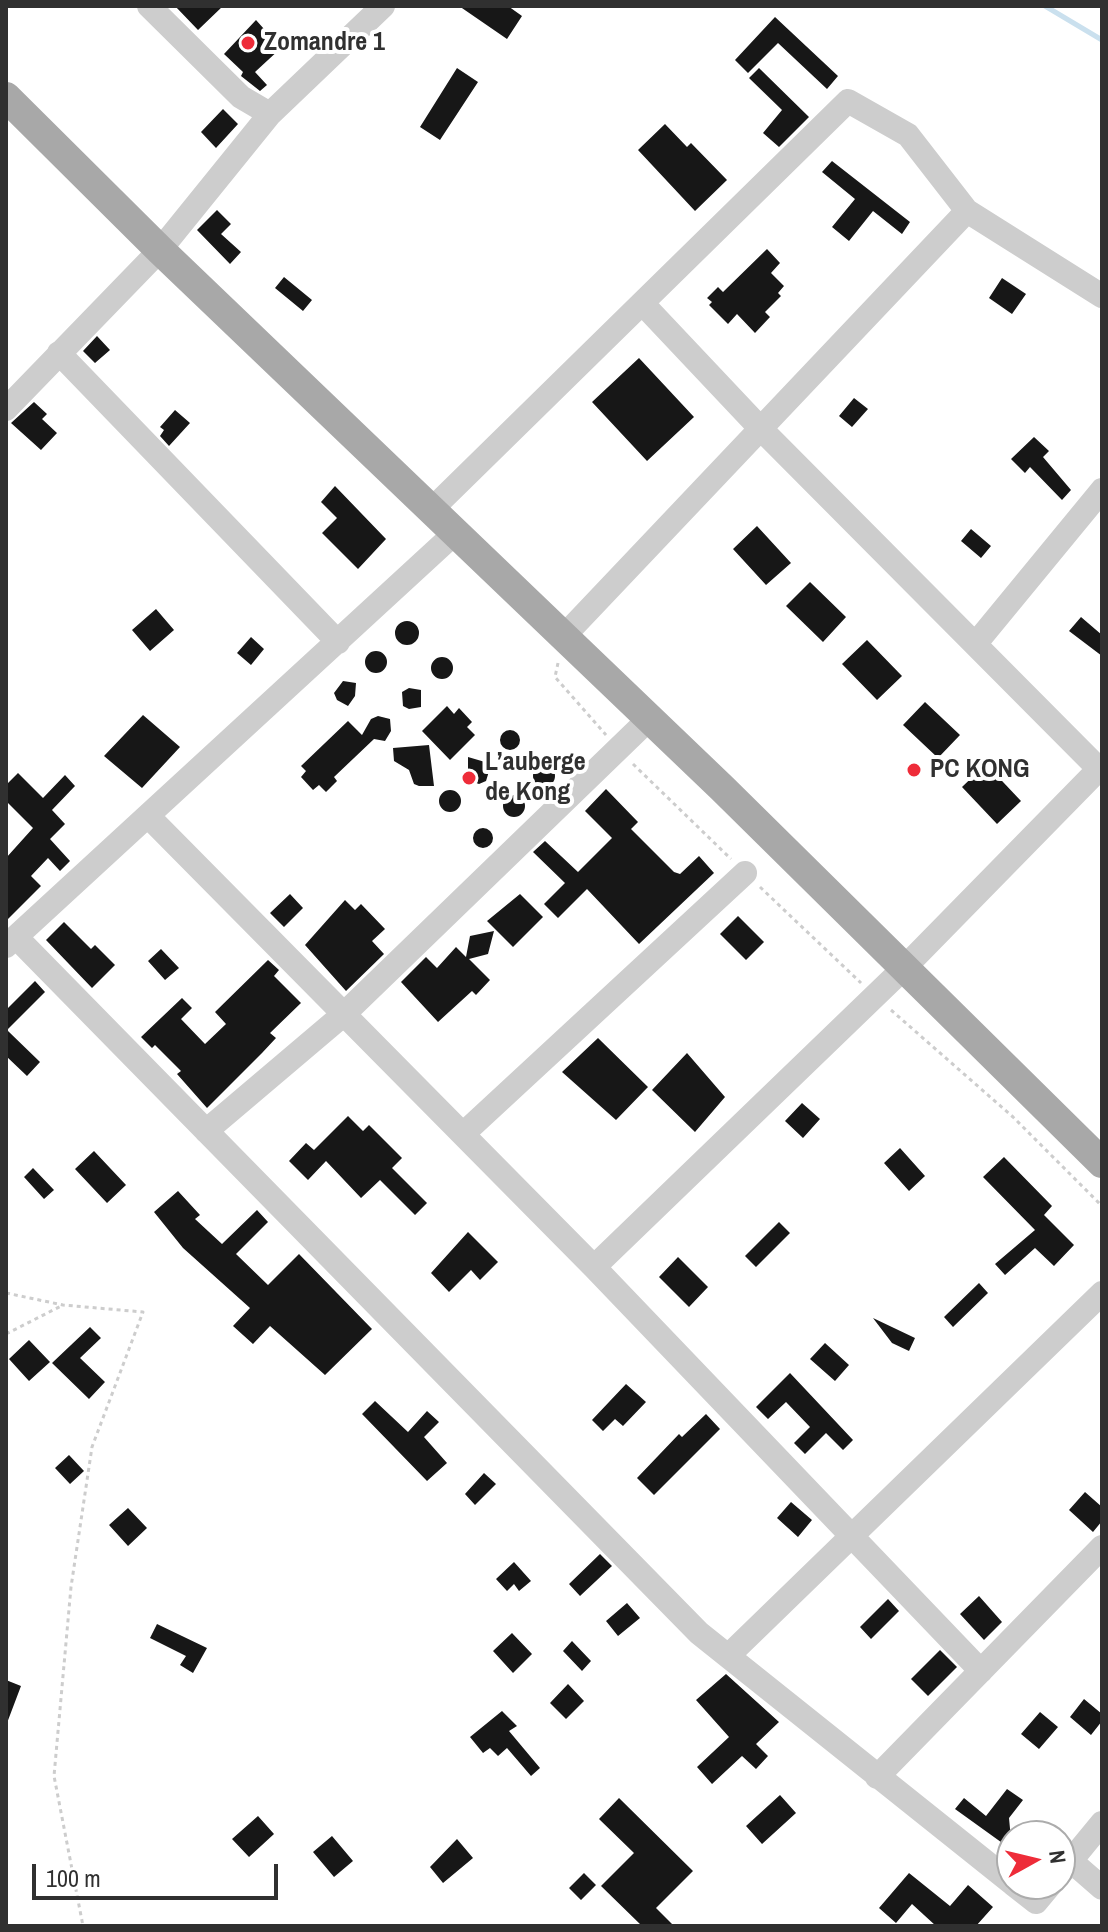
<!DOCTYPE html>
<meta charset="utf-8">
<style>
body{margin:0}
#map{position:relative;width:1108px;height:1932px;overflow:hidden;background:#fff;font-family:"Archivo Narrow",sans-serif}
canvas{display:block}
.frame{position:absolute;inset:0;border:8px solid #303030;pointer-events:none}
.north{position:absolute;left:996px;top:1820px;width:80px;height:80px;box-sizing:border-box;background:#fff;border:2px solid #acacac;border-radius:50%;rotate:82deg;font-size:22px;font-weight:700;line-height:32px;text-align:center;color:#303030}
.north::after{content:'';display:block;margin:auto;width:28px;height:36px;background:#ee2c39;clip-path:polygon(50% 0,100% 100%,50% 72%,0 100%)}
.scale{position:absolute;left:32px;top:1864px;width:246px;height:36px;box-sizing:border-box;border:4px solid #303030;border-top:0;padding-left:10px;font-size:24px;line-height:28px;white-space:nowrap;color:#303030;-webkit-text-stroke:6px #fff;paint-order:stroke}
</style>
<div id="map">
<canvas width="1108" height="1932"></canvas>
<div class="frame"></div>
<div class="north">N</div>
<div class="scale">100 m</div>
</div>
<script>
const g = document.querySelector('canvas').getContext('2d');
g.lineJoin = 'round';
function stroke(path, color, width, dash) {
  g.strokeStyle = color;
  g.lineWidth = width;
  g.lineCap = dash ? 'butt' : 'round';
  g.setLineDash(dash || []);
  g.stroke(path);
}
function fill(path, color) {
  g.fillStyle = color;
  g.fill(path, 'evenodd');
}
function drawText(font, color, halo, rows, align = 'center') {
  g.font = font + ' "Archivo Narrow",sans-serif';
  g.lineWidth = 8;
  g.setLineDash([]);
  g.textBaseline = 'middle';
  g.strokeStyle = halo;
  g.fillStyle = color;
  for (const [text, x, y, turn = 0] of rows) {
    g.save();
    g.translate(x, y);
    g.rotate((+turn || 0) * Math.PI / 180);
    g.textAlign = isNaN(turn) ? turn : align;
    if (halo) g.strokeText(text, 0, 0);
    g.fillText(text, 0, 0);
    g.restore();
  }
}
stroke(new Path2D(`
 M 1045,6 L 1102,40`), '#cae0ee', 5);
fill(new Path2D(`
 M 175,6 L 223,6 L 198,30 Z
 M 459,6 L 508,6 L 522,16 L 507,39 Z
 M 775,17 L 838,76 L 827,89 L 778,43 L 748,73 L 735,60 Z
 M 256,20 L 281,48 L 255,72 L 267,85 L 260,91 L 241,76 L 243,72 L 224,54 Z
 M 457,68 L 478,82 L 440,140 L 420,127 Z
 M 759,68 L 809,117 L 779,147 L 763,133 L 782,110 L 749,78 Z
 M 223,109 L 238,124 L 216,148 L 201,132 Z
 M 665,124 L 687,147 L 691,143 L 727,180 L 695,211 L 638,150 Z
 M 832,161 L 910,222 L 902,234 L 873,211 L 849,241 L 832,227 L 855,199 L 822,172 Z
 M 217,210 L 231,224 L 221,234 L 241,252 L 230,264 L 197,230 Z
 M 767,249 L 780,263 L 771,273 L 784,286 L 778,293 L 781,296 L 765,312 L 770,317 L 755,333 L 737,314 L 728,324 L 709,305 L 712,302 L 707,298 L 718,287 L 723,292 Z
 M 284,277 L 312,300 L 303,311 L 275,288 Z
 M 1002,278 L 1026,294 L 1012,314 L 989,298 Z
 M 97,336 L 110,350 L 95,363 L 83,351 Z
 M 639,358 L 694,417 L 647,461 L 592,402 Z
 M 854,398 L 868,409 L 852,427 L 839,416 Z
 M 34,402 L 47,414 L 42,419 L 57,433 L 41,450 L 11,423 Z
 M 175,410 L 190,423 L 169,446 L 160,436 L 164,430 L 160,427 Z
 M 1034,437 L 1049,451 L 1043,457 L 1071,490 L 1062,500 L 1030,467 L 1025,473 L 1011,459 Z
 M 335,486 L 386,539 L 358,569 L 322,533 L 337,518 L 321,502 Z
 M 757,526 L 791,563 L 766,585 L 733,549 Z
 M 971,529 L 991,546 L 981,558 L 961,541 Z
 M 810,582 L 846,617 L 823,642 L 786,606 Z
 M 156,609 L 174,630 L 150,651 L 132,630 Z
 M 1081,617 L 1102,635 L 1102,656 L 1069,631 Z
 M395 633a12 12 0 1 1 24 0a12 12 0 1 1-24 0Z
 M 251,637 L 264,649 L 251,665 L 237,653 Z
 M 867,640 L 902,676 L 877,700 L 842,664 Z
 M365 662a11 11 0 1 1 22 0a11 11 0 1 1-22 0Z
 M431 668a11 11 0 1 1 22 0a11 11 0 1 1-22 0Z
 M 343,681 L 356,683 L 355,696 L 348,706 L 337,700 L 334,693 Z
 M 409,688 L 421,690 L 421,707 L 409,709 L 403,706 L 402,692 Z
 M 925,702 L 960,735 L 938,758 L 903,725 Z
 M 447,706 L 454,714 L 459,708 L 472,722 L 467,727 L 475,735 L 450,760 L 422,731 Z
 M 143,715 L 180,747 L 142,788 L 104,756 Z
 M 378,716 L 390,719 L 391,731 L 385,741 L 374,739 L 334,777 L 337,781 L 326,792 L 319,785 L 313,790 L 301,777 L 306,771 L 301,766 L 348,721 L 362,735 L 371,719 Z
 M500 740a10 10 0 1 1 20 0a10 10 0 1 1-20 0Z
 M 429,745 L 434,786 L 419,786 L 414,784 L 409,770 L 394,761 L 393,748 Z
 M 468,757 L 485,762 L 490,768 L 486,781 L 479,784 L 468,780 Z
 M 986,764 L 1021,801 L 997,824 L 962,787 Z
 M533 776a11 11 0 1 1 22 0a11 11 0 1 1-22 0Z
 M 18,773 L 43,798 L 65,775 L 75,786 L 52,810 L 65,824 L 50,839 L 70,861 L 60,871 L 48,858 L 31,876 L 41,886 L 6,921 L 6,858 L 33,828 L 6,801 L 6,785 Z
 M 606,789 L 638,822 L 631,829 L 674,872 L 680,874 L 699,856 L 714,873 L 639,944 L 587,889 L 558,918 L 544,904 L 565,883 L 533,852 L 545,841 L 578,872 L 612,838 L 585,811 Z
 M439 801a11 11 0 1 1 22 0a11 11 0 1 1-22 0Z
 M503 806a11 11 0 1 1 22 0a11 11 0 1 1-22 0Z
 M473 838a10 10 0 1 1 20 0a10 10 0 1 1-20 0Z
 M 290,894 L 303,908 L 284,927 L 270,913 Z
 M 520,894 L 543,917 L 513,947 L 487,921 Z
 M 345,900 L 355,910 L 361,904 L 385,929 L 372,941 L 384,954 L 346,991 L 305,945 Z
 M 738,916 L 764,942 L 746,960 L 720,934 Z
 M 64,922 L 91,949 L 95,945 L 115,965 L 92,988 L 46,940 Z
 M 494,931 L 488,954 L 469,959 L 490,980 L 476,995 L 472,991 L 438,1022 L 401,982 L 426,957 L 437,968 L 456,947 L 466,957 L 470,936 Z
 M 161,949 L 179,968 L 165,980 L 148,961 Z
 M 268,960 L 279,970 L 274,976 L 301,1003 L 270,1033 L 276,1038 L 262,1053 L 207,1108 L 177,1074 L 181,1071 L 155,1045 L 152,1048 L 141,1037 L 182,998 L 192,1008 L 181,1019 L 205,1044 L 226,1024 L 215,1012 Z
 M 35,981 L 45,992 L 7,1030 L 40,1062 L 27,1076 L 6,1056 L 6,1010 Z
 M 598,1038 L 648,1087 L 616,1120 L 562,1072 Z
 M 687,1053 L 725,1097 L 695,1132 L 652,1090 Z
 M 802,1103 L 820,1119 L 803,1138 L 785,1121 Z
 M 348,1116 L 363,1131 L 369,1125 L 402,1158 L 392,1168 L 427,1203 L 415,1215 L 380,1180 L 361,1198 L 326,1161 L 308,1180 L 289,1161 L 306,1143 L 314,1150 Z
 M 900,1148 L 925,1176 L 909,1191 L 884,1163 Z
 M 94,1151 L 126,1185 L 107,1203 L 75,1169 Z
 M 1004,1157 L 1052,1206 L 1044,1215 L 1074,1245 L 1054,1266 L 1035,1248 L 1005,1275 L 995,1264 L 1035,1230 L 983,1177 Z
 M 33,1168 L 54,1190 L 44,1199 L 24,1177 Z
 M 178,1191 L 200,1215 L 195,1219 L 222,1244 L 257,1210 L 268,1222 L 236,1254 L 268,1285 L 299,1254 L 372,1329 L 325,1375 L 270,1326 L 253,1344 L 233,1326 L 250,1308 L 183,1248 L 154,1212 Z
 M 779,1222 L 790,1233 L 756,1267 L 745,1256 Z
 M 468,1232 L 498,1262 L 480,1280 L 471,1270 L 449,1292 L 431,1273 Z
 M 678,1257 L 708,1287 L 689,1307 L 659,1277 Z
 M 979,1283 L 988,1293 L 953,1327 L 944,1317 Z
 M 873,1318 L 915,1338 L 909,1351 L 892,1343 Z
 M 90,1327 L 101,1338 L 80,1358 L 105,1382 L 89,1399 L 52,1363 Z
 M 29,1340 L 50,1362 L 29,1381 L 9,1359 Z
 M 825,1343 L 849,1365 L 835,1381 L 810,1359 Z
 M 790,1373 L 853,1440 L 843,1450 L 826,1433 L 805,1454 L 794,1443 L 810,1427 L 786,1402 L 768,1419 L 756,1407 Z
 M 626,1384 L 646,1402 L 623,1426 L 615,1419 L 603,1431 L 592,1420 Z
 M 375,1401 L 408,1432 L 427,1411 L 439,1422 L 424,1437 L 447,1463 L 427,1481 L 362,1414 Z
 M 706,1414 L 720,1429 L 654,1495 L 637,1478 L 679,1434 L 682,1437 Z
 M 69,1455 L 84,1471 L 70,1484 L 55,1468 Z
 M 484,1473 L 496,1484 L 475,1505 L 465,1494 Z
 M 1085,1492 L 1102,1507 L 1102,1521 L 1093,1532 L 1069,1510 Z
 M 791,1502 L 812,1520 L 798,1537 L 777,1518 Z
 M 128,1508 L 147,1528 L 128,1546 L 109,1525 Z
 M 600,1554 L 612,1566 L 580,1596 L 569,1584 Z
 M 514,1562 L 531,1581 L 519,1591 L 514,1584 L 507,1591 L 496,1579 Z
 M 979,1596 L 1002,1622 L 984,1640 L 960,1614 Z
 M 888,1599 L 899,1611 L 871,1639 L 860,1627 Z
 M 627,1603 L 640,1618 L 618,1636 L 606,1621 Z
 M 157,1624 L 207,1648 L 193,1673 L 180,1665 L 186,1656 L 150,1638 Z
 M 512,1633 L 532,1654 L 513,1673 L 493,1651 Z
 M 572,1641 L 591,1661 L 582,1671 L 563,1651 Z
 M 940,1650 L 957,1667 L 928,1696 L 911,1679 Z
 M 726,1674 L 779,1722 L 756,1744 L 768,1756 L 756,1769 L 742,1756 L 712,1784 L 697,1767 L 729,1737 L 696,1700 Z
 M 6,1680 L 21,1686 L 7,1723 L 6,1723 Z
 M 568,1684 L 584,1701 L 566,1719 L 550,1703 Z
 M 1084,1699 L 1102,1714 L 1102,1721 L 1091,1735 L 1070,1717 Z
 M 502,1711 L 517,1726 L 509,1731 L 540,1768 L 531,1776 L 507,1748 L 498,1756 L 490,1748 L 483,1753 L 470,1737 Z
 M 1040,1712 L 1058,1727 L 1039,1749 L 1021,1734 Z
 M 1007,1789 L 1023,1800 L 1009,1818 L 1012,1850 L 955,1809 L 964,1798 L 986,1816 Z
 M 780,1795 L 796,1813 L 762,1844 L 746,1826 Z
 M 619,1798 L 693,1871 L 656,1908 L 674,1926 L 642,1926 L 601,1886 L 634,1853 L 599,1819 Z
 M 258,1816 L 274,1834 L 249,1857 L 232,1839 Z
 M 332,1836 L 353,1861 L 334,1877 L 313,1852 Z
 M 457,1839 L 473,1858 L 443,1883 L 430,1867 Z
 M 584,1873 L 596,1885 L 581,1900 L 569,1888 Z
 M 909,1873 L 950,1906 L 968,1885 L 993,1907 L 976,1926 L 936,1926 L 912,1904 L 896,1923 L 879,1908 Z`), '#171717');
stroke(new Path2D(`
 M 558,663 L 555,677 L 606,735
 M 633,764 L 731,859
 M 760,887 L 861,983
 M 891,1010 L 1013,1117 L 1102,1206
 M 6,1293 L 63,1305 L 143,1312 L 92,1447 L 71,1587 L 54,1776 L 83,1926
 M 6,1334 L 63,1305`), '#cdcdcd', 3, [4, 4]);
stroke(new Path2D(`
 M 149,6 L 241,97 L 270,114
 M 643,304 L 760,428 L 1099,769
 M 59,353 L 338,642
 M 6,409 L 160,250 L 270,114 L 383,6
 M 431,510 L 848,101 L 908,135 L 967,211 L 1102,296
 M 563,637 L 967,211
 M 977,642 L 1102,490
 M 148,816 L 594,1267 L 981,1671
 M 16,937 L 699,1633 L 1012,1883
 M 6,946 L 455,533
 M 206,1131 L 344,1014 L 649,719
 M 463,1134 L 745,873
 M 594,1267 L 904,968 L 1102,766
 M 728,1656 L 1102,1293
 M 877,1777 L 1102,1547
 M 1071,1861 L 1102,1888
 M 1060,1874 L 1102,1823
 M 1013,1884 L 1036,1902 L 1051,1884`), '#cdcdcd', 24);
stroke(new Path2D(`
 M 6,97 L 160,250 L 722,788 L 1102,1163`), '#a8a8a8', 30);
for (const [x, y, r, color] of [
 [248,43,8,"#ee2c39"],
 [914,770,8,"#ee2c39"],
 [469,778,8,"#ee2c39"]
]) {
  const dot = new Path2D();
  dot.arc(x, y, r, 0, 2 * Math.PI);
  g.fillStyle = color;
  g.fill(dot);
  stroke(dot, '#fff', 3);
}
drawText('bold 26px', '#303030', '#fff', [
 ["Zomandre 1",264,43],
 ["L’auberge",485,763],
 ["de Kong",485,793],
 ["PC KONG",930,770]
], 'left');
</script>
